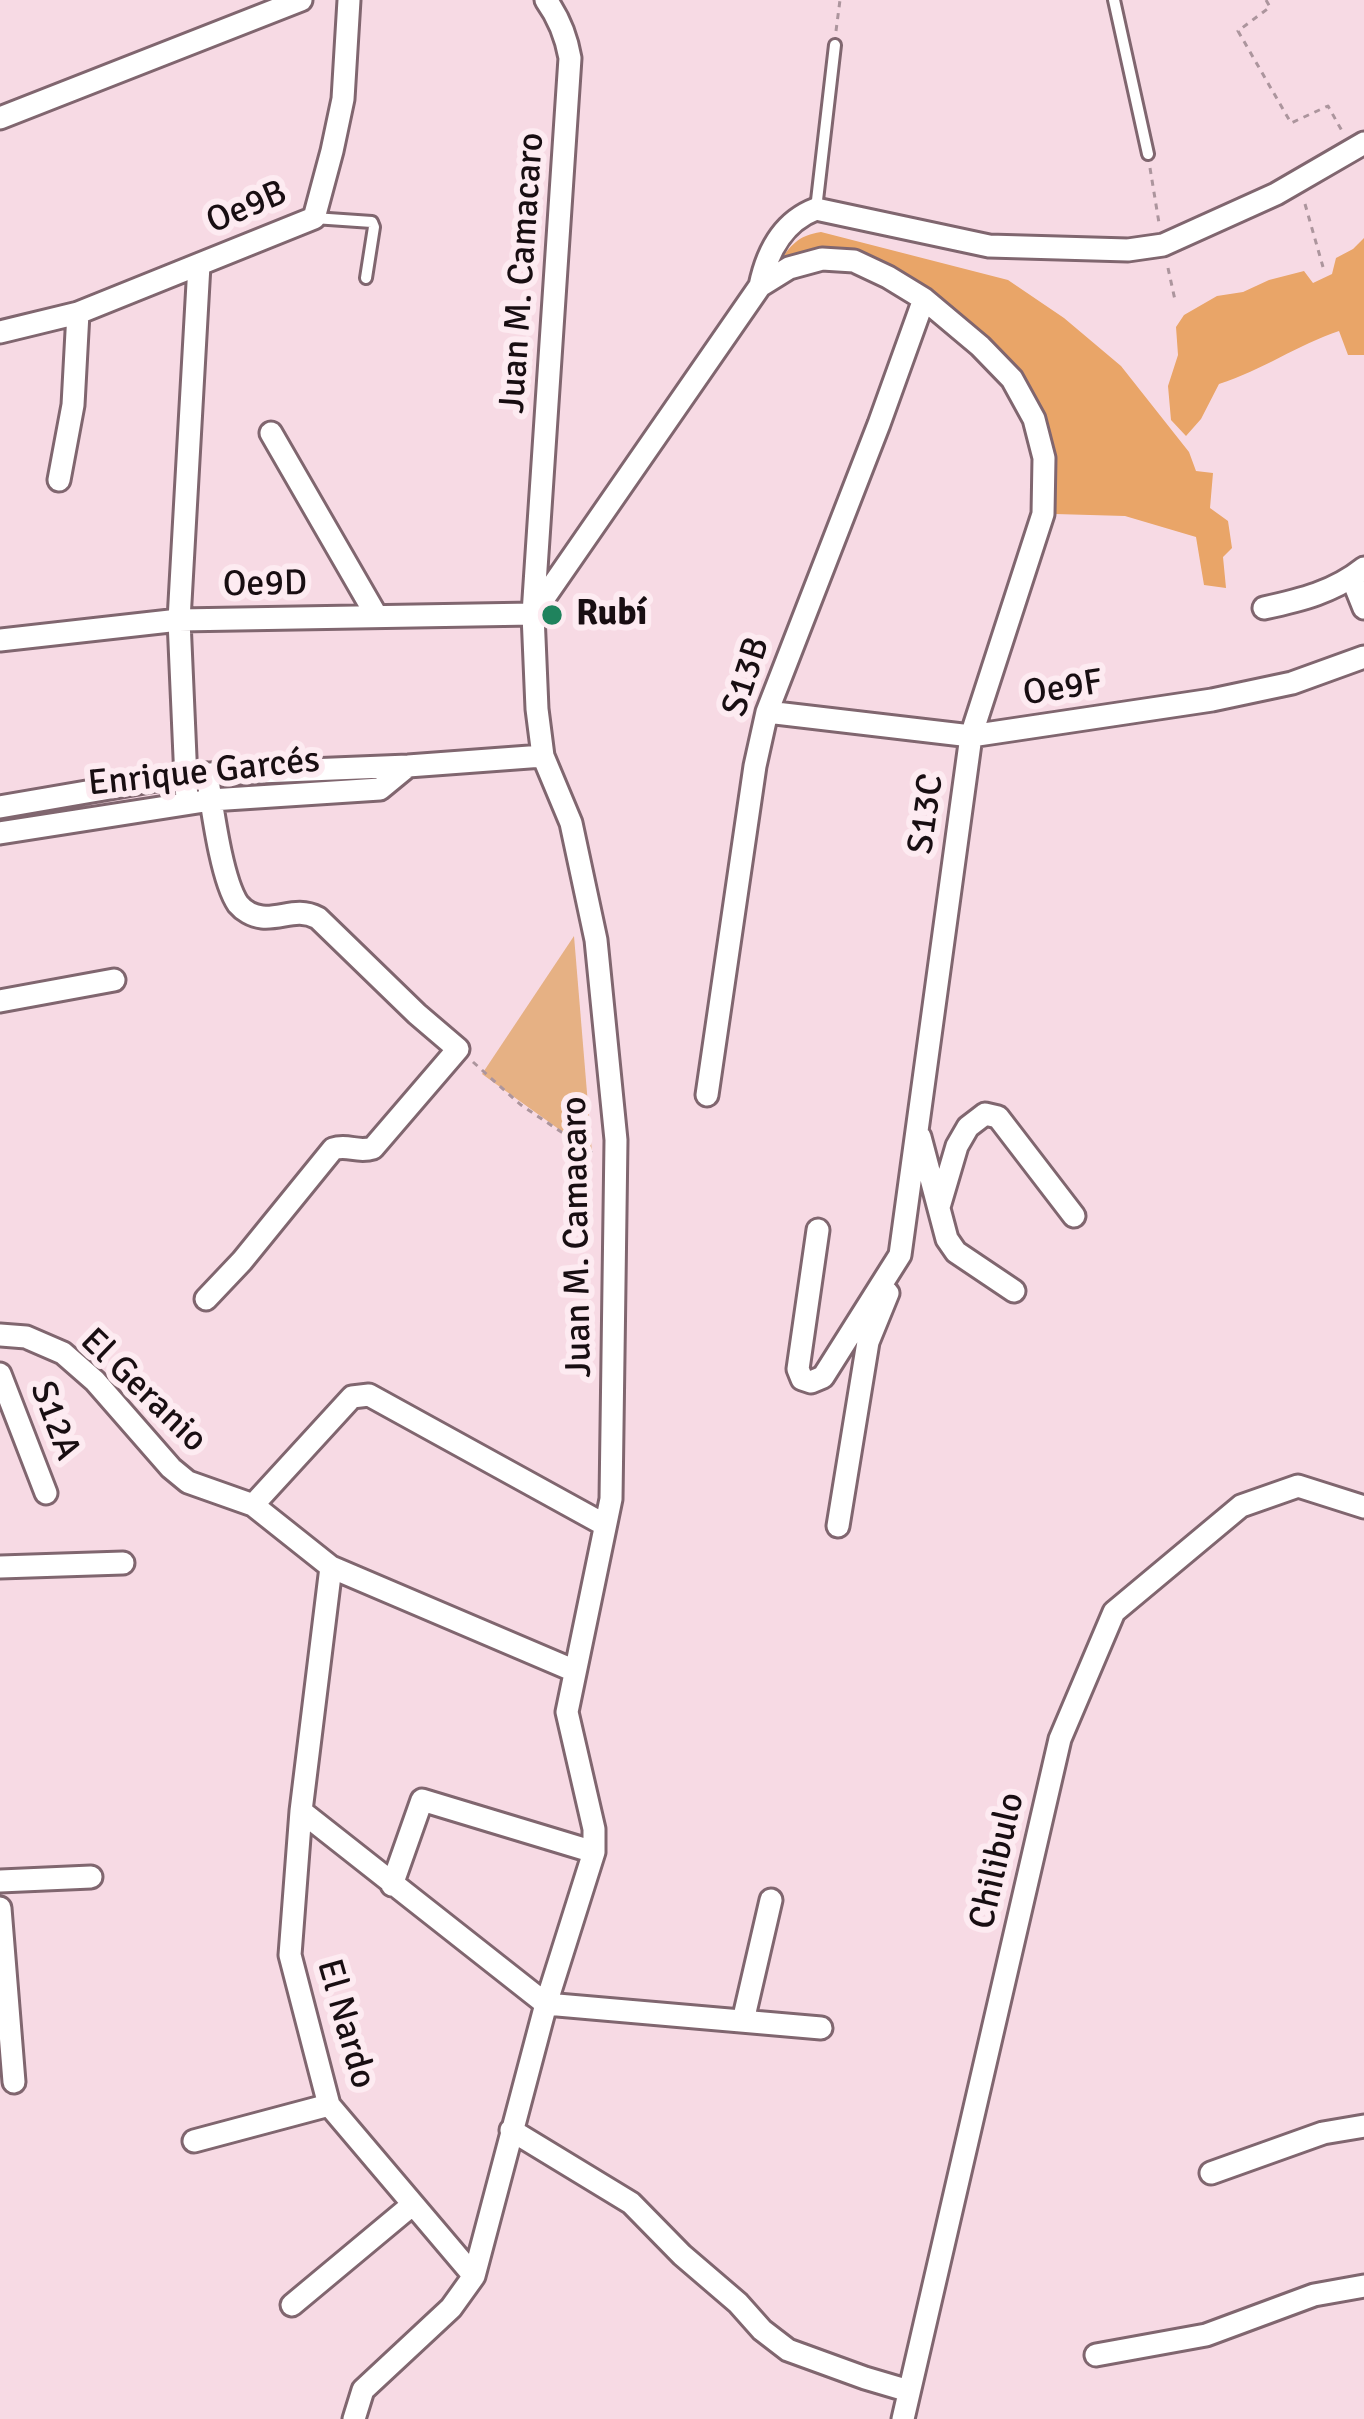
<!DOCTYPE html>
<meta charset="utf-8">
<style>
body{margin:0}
canvas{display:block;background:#f7dae4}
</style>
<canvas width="1364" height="2419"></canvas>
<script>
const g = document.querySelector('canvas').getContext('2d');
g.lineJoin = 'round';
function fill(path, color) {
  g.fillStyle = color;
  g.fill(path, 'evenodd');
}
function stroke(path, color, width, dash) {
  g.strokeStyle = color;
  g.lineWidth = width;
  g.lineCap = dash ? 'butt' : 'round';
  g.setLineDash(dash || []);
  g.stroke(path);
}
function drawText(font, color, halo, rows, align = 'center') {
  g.font = font + ' Signika,sans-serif';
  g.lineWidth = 12;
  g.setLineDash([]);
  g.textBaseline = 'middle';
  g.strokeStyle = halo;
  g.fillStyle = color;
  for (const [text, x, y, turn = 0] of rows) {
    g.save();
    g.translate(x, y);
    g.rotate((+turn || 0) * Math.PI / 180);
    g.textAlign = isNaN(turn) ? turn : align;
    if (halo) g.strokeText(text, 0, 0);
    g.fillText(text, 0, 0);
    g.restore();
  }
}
fill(new Path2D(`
 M 574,936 L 592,1153 L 482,1074 Z`), '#e6b184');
fill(new Path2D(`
 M 821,232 L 1008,280 L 1064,318 L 1121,366 L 1189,452 L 1196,471 L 1213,473 L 1210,508 L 1228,521 L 1232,548 L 1223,557 L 1226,588 L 1204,585 L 1196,537 L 1125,516 L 1055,514 L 1054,457 L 1044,416 L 1020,376 L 892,268 L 778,264 C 791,245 797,236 821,232 Z
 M 1364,238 L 1364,355 L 1348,355 L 1339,331 C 1297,345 1263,370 1219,384 L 1201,419 L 1186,436 L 1171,420 L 1168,386 L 1178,355 L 1176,327 L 1184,315 L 1217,296 L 1243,292 L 1269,280 L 1304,271 L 1313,283 L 1332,274 L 1336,258 L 1353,249 Z`), '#e9a568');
const lane = new Path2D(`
 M 1114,0 L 1148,154
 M 816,209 L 835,45
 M 314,218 L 372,222 L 374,227 L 366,278`);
const street = new Path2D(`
 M 0,118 L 301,0
 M 760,286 L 789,268 L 822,259 L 854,261 L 888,277 L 924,299 L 980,346 L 1012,379 L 1034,419 L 1044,458 L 1043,514 L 971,736 L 900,1255 L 823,1377 L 811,1382 L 802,1379 L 798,1369 L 818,1230
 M 0,332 L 78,313 L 314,218 L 332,151 L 343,99 L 349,0
 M 271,433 L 376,615
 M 59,480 L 73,405 L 78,313
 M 1352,578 L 1364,608
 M 1264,608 C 1301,600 1334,592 1364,568
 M 0,640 L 179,620 L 533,614 L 760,286 C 767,252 782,222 816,209 L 989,246 L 1128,250 L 1163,245 L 1276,194 L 1364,143
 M 767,712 L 971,736 L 1212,700 L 1292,683 L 1364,657
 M 187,803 L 179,620 L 199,265
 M 0,807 L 185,775 L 408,766 L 543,756
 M 0,833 L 211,800 L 380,789 L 408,766
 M 0,1001 L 114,980
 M 707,1095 L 755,766 L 767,712 L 879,424 L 924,299
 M 920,1137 L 947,1239 L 956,1252 L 1014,1291
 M 939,1207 L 957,1146 L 968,1127 L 985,1114 L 998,1117 L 1074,1216
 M 206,1299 L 242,1261 L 333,1149 C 348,1144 357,1153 373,1148 L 458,1049 L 417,1014 L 318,918 C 297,907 282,919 262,917 C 252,916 243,910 238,904 C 221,879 212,805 207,774
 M 0,1335 L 26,1337 L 63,1353 L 95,1381 L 171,1468 L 188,1482 L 253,1505 L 331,1567 L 301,1811 L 290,1955 L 329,2105 L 474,2276
 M 0,1374 L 46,1493
 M 253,1505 L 352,1397 L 369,1395 L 605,1525
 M 838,1526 L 868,1342 L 888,1293
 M 0,1567 L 123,1563
 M 331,1567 L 575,1671
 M 301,1811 L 546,2004 L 821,2028
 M 0,1881 L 91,1877
 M 392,1885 L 422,1800 L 594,1852
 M 0,1908 L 14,2082
 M 743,2021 L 771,1900
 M 511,2130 L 631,2203 L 682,2255 L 738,2303 L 762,2330 L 788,2350 L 865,2378 L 909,2391
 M 194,2141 L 329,2105
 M 1211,2173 L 1323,2133 L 1364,2126
 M 292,2305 L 412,2205
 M 1096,2355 L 1206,2335 L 1314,2295 L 1364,2286
 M 354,2419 L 363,2390 L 451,2308 L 474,2276 L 546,2004 L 594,1852 L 594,1829 L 567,1712 L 611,1499 L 616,1140 L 596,940 L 571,823 L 543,756 L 537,709 L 533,614 L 570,58 C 566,35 559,18 546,0
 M 903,2419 L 1060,1739 L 1114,1612 L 1241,1506 L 1298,1486 L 1364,1507`);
stroke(lane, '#80666f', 16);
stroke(street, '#80666f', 27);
stroke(new Path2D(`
 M 1266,0 L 1270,7 L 1238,31 L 1291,123 L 1328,106 L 1342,131
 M 836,31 L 840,0
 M 1150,168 L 1159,223
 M 1305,204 L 1323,267
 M 1168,268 L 1175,300
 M 473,1062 L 521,1105 L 594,1154`), '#ac959d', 3, [6, 6]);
stroke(lane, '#fff', 10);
stroke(street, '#fff', 21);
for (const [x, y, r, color] of [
 [552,615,12,"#1f835d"]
]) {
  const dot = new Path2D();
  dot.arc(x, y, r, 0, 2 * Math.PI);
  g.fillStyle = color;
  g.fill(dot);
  stroke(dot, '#fdebf1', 4.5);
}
drawText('36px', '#180e12', '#fdebf1', [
 ["Oe9B",247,208,-23],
 ["Juan M. Camacaro",523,273,-86],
 ["Oe9D",265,585,-1],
 ["S13B",747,677,-72],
 ["Oe9F",1063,689,-9],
 ["Enrique Garcés",204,773,-6],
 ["S13C",927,814,-82],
 ["Juan M. Camacaro",578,1237,-91],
 ["El Geranio",143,1391,44],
 ["S12A",54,1421,69],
 ["Chilibulo",998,1861,-77],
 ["El Nardo",345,2024,74]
]);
drawText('bold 36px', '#180e12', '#fdebf1', [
 ["Rubí",576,615]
], 'left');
</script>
